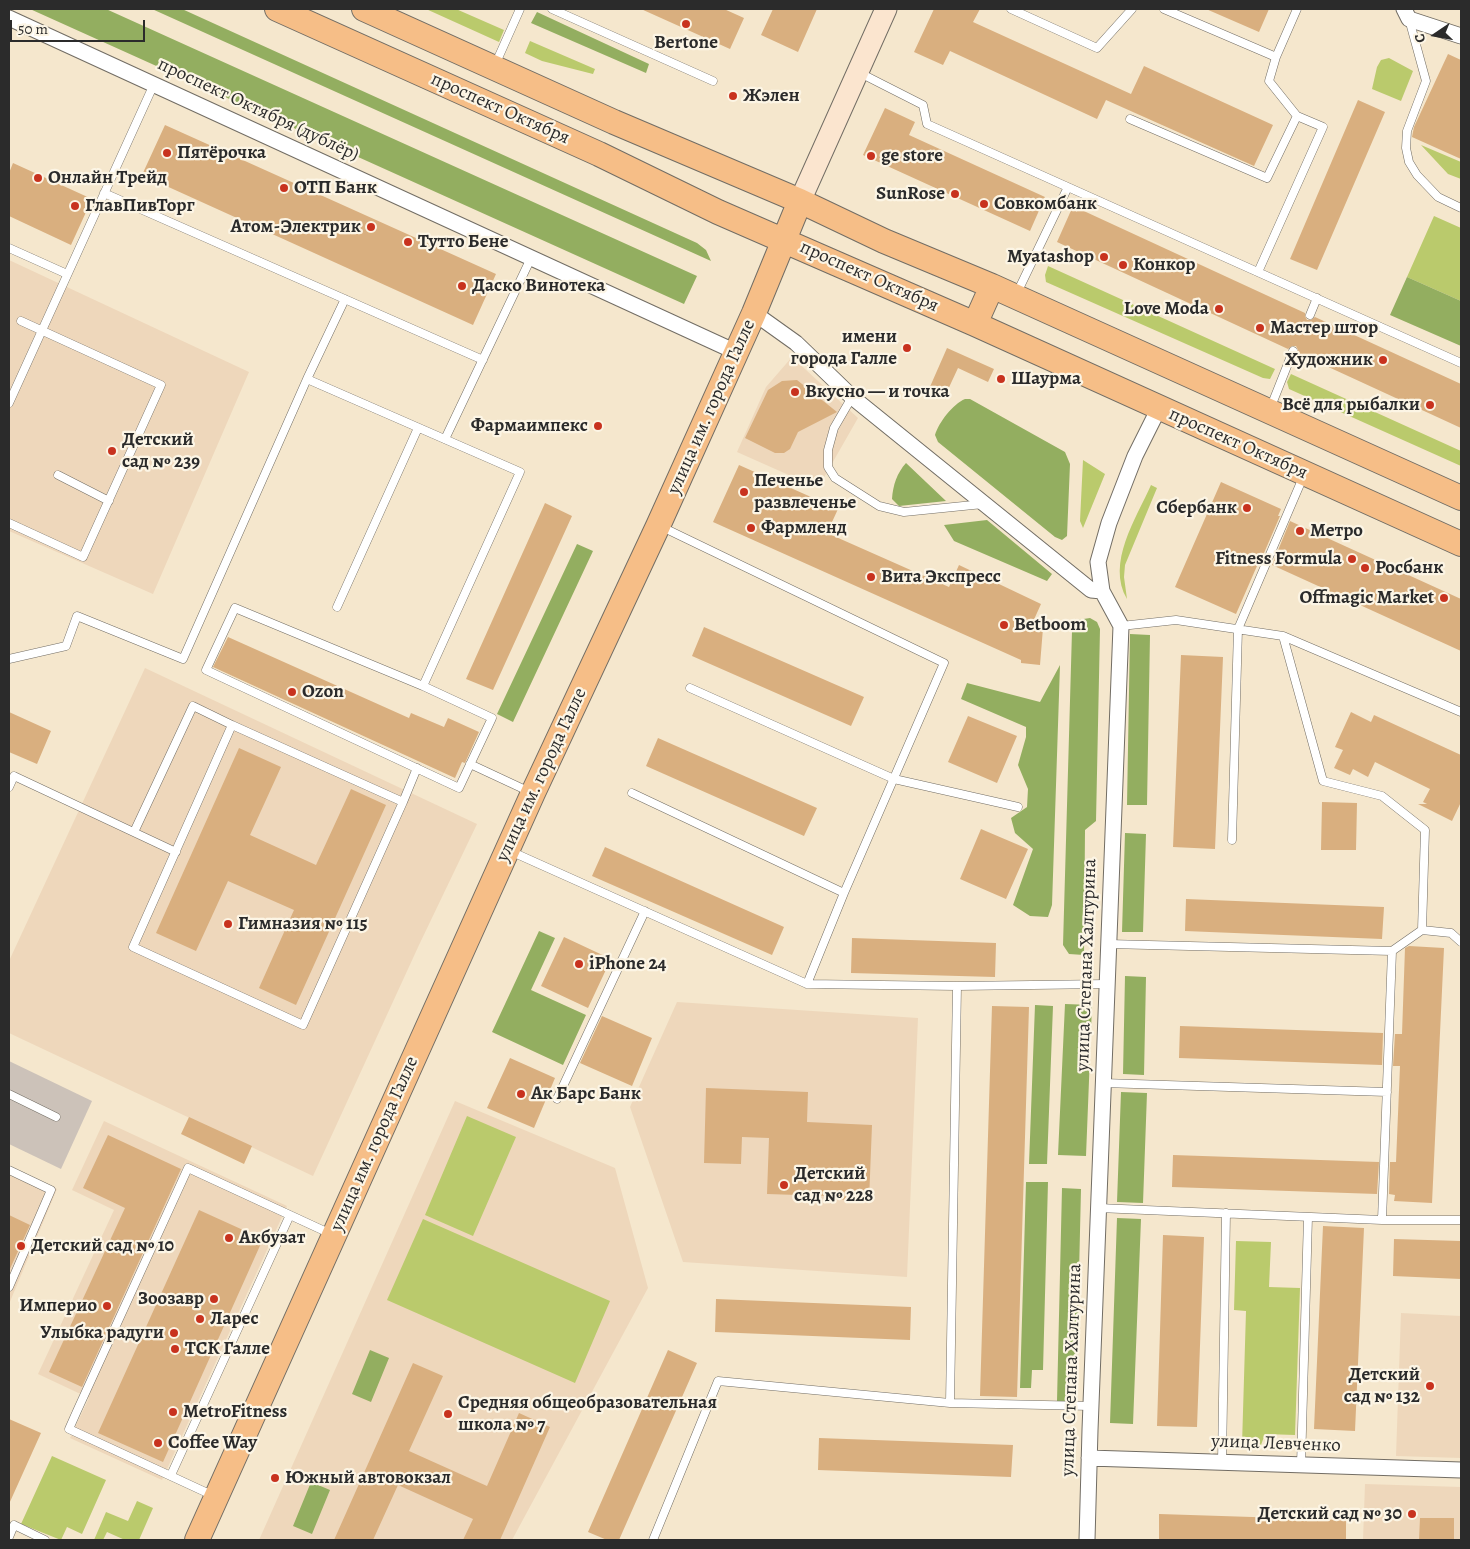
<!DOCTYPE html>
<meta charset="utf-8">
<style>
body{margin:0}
#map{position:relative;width:1470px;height:1549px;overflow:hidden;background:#f5e7cd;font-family:Alegreya,serif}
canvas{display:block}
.frame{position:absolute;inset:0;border:10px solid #2b2b2b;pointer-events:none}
.north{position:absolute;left:1410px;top:10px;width:50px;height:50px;-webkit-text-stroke:4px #fcf5e5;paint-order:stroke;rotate:258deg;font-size:14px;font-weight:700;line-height:20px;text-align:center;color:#2b2b2b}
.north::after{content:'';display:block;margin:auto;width:18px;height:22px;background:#2b2b2b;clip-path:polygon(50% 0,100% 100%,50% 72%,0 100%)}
.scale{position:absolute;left:10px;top:20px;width:135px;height:22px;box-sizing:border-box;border:2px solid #2b2b2b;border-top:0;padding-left:6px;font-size:15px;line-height:18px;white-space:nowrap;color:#2b2b2b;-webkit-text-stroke:4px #fcf5e5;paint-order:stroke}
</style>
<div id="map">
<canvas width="1470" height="1549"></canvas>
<div class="frame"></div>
<div class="north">С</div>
<div class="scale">50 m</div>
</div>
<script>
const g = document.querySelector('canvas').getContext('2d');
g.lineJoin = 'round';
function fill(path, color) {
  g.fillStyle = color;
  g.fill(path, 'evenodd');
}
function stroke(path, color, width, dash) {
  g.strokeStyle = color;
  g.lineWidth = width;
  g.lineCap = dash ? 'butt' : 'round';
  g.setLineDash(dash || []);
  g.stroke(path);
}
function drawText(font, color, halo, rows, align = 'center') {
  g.font = font + ' Alegreya,serif';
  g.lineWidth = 4.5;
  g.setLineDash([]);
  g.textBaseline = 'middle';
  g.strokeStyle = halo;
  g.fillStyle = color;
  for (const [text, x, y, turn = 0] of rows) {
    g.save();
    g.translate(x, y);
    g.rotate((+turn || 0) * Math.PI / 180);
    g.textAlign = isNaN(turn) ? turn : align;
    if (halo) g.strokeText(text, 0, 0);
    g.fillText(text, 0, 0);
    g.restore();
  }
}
fill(new Path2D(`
 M 9,260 L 249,372 L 153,594 L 9,531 Z
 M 792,357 L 858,418 L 818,488 L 737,452 L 766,387 Z
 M 145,668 L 477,824 L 419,945 L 313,1176 L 9,1033 L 9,961 Z
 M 677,1002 L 918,1018 L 907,1277 L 683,1262 L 630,1107 Z
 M 455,1101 L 615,1168 L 648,1288 L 512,1540 L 259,1540 Z
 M 104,1121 L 287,1206 L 162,1480 L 70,1438 L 89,1398 L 38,1374 L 114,1210 L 72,1190 Z
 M 9,1166 L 57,1189 L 9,1304 Z
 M 1401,1313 L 1461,1316 L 1461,1458 L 1396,1456 Z
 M 1365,1484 L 1461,1487 L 1461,1540 L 1363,1540 Z`), '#eed7bb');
fill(new Path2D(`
 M 9,1061 L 92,1101 L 61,1169 L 9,1144 Z`), '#ccc2b9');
fill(new Path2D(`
 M 426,9 L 456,9 L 504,30 L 499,42 Z
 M 530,41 L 595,69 L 593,74 L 542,61 L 525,53 Z
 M 1389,58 L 1413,71 L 1401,101 L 1372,89 L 1377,67 L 1381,60 Z
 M 1421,145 L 1461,162 L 1461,179 L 1448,174 Z
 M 1434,216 L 1461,228 L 1461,301 L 1407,277 Z
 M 1048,266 L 1275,369 L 1270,379 L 1263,378 L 1046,282 L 1045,275 Z
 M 1291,374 L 1461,451 L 1461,466 L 1289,389 L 1287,382 Z
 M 1083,460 L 1105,474 L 1083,528 L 1080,521 Z
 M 1151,485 L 1157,488 L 1125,565 L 1124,577 L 1127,599 C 1106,563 1136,519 1151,485 Z
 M 467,1116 L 516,1137 L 473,1236 L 425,1215 Z
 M 423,1219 L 610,1301 L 575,1383 L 387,1300 Z
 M 1236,1241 L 1271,1242 L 1269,1287 L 1300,1288 L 1295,1435 L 1265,1434 L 1261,1445 L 1242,1445 L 1246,1311 L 1234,1310 Z
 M 52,1456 L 106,1480 L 82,1534 L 67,1527 L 61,1540 L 21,1524 Z
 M 137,1501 L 153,1508 L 139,1540 L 125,1540 L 107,1532 L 103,1540 L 94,1540 L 106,1512 L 128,1521 Z`), '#baca6c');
fill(new Path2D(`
 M 30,9 L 106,9 L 697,276 L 684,304 Z
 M 152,9 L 182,9 L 697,243 L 706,250 L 711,261 Z
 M 537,12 L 649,64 L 646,73 L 531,23 Z
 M 1407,277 L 1461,301 L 1461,346 L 1390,315 Z
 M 965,399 L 970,399 L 1065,452 L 1070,464 L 1067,536 L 1062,540 L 1055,537 L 938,442 L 935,435 C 939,422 953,404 965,399 Z
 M 906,463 L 946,501 L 899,506 L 892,499 C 893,485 897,473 906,463 Z
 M 987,520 L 1052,574 L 1047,581 L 954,541 L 944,525 Z
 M 577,544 L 593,551 L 513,722 L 497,714 Z
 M 1090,618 L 1097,622 L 1100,629 L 1096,821 L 1085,830 L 1084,955 L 1069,954 L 1063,945 L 1072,631 L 1077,620 Z
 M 1130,634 L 1150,635 L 1147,805 L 1127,805 Z
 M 1060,665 L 1052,905 L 1048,917 L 1030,916 L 1013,905 L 1033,849 L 1015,833 L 1011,818 L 1027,807 L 1028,789 L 1018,765 L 1026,737 L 1026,727 L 961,699 L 967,683 L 1040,702 Z
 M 1125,833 L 1146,834 L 1143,932 L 1122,932 Z
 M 539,931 L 555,938 L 531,990 L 586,1015 L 563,1065 L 492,1032 Z
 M 1125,976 L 1146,977 L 1144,1075 L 1123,1074 Z
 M 1065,1004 L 1092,1005 L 1086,1156 L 1058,1155 Z
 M 1035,1005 L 1053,1006 L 1047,1164 L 1029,1164 Z
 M 1121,1092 L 1147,1093 L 1143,1203 L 1117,1202 Z
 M 1026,1182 L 1048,1182 L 1043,1370 L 1032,1370 L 1031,1388 L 1020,1388 Z
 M 1062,1188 L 1081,1189 L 1076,1401 L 1057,1401 Z
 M 1117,1218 L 1141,1219 L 1133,1424 L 1110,1423 Z
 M 370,1350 L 389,1358 L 371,1402 L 352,1394 Z
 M 311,1482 L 330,1490 L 312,1534 L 293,1526 Z`), '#93ae60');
fill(new Path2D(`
 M 641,9 L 724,9 L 744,18 L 730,49 Z
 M 773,9 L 817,9 L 798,52 L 761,35 Z
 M 934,9 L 980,9 L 973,22 L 1131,94 L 1144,66 L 1273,125 L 1254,166 L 1106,100 L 1097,119 L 950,51 L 943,65 L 914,52 Z
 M 1206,9 L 1269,9 L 1259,32 Z
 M 1448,54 L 1461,60 L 1461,159 L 1412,137 L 1414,127 Z
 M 1358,100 L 1385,112 L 1317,270 L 1290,259 Z
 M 885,108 L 915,122 L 909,135 L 1045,197 L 1030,231 L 863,155 Z
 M 165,125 L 496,274 L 473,325 L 142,175 Z
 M 13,163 L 92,199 L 71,245 L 9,216 L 9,173 Z
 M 1073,206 L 1305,313 L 1305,316 L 1307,320 L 1311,320 L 1315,317 L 1461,384 L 1461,428 L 1298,353 L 1298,350 L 1296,346 L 1292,346 L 1288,349 L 1057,242 Z
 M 947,348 L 994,369 L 988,382 L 958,368 L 945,396 L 929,389 Z
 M 797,380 L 837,412 L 798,432 L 790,449 L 784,453 L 775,453 L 745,438 L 768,390 L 782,381 Z
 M 739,465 L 838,509 L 827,533 L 949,587 L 959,565 L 1041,604 L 1032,624 L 1043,628 L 1040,665 L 1021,663 L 1021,660 L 713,522 Z
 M 1221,482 L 1281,509 L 1278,516 L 1280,516 L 1261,560 L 1260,559 L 1236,614 L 1175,587 Z
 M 545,503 L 572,516 L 493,690 L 466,679 Z
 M 1290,521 L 1461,599 L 1461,651 L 1272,565 Z
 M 704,627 L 864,697 L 851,726 L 692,656 Z
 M 228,637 L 409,718 L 411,713 L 444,727 L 448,718 L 479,732 L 465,763 L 462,762 L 455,778 L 213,667 Z
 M 1181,655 L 1223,657 L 1215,849 L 1173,847 Z
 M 9,712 L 51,731 L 37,764 L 9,752 Z
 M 1351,712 L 1371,722 L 1374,715 L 1461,755 L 1461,802 L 1452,821 L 1418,804 L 1427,804 L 1423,802 L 1430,789 L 1375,762 L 1368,777 L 1353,769 L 1350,775 L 1334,768 L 1343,750 L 1335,747 Z
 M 968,716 L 1017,736 L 997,783 L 948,762 Z
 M 658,738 L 817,808 L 804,836 L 646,766 Z
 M 239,748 L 281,767 L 250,835 L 316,865 L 351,789 L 386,805 L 296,1005 L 259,988 L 294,910 L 228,881 L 196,951 L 156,933 Z
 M 1322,802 L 1357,803 L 1356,850 L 1321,850 Z
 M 981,829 L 1028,849 L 1006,899 L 960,879 Z
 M 605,847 L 784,927 L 772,955 L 592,876 Z
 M 1186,899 L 1384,907 L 1382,939 L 1185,931 Z
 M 564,937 L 611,959 L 588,1008 L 541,986 Z
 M 852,938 L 996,943 L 995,977 L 851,973 Z
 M 1409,946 L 1444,948 L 1432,1203 L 1394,1201 L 1395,1195 L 1389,1194 L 1390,1162 L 1396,1162 L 1400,1066 L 1393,1066 L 1395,1034 L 1402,1034 L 1405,948 Z
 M 992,1006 L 1029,1007 L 1017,1397 L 980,1396 Z
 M 602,1016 L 652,1038 L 632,1086 L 580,1063 Z
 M 1180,1026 L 1383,1033 L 1382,1065 L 1179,1058 Z
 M 510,1058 L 555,1078 L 534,1128 L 487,1108 Z
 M 706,1088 L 808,1092 L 807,1122 L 872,1125 L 869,1201 L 829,1199 L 829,1196 L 767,1194 L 769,1138 L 742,1137 L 741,1164 L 704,1163 Z
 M 189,1117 L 252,1146 L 244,1164 L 181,1134 Z
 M 108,1135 L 181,1169 L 82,1387 L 49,1372 L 125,1208 L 83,1188 Z
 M 1173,1155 L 1379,1162 L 1377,1194 L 1172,1187 Z
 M 199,1210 L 263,1239 L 163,1462 L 98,1433 Z
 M 9,1215 L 30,1225 L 9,1271 Z
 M 1323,1226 L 1364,1228 L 1355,1431 L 1314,1429 Z
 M 1163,1235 L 1204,1237 L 1197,1427 L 1157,1426 Z
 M 1394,1239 L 1461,1241 L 1461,1279 L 1393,1276 Z
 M 716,1299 L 911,1307 L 910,1340 L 715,1332 Z
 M 668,1350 L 697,1363 L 619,1540 L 607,1540 L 588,1532 Z
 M 413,1363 L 443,1376 L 409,1451 L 487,1486 L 519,1413 L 550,1427 L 500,1540 L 463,1540 L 473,1519 L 398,1485 L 373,1540 L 334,1540 Z
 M 9,1419 L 41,1433 L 9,1504 Z
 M 819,1438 L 1013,1445 L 1011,1477 L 818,1470 Z
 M 1159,1514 L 1346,1520 L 1346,1540 L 1159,1540 Z
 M 1420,1518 L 1454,1518 L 1454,1540 L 1419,1540 Z`), '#d9af7f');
const lane = new Path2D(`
 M 552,9 L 713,81
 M 1011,9 L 1097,48 L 1132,9
 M 1164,9 L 1276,57
 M 1409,19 L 1426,81 L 1407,131 L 1406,148 L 1409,162 L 1417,175 L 1438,197 L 1461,208
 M 495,65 L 520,9
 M 860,73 L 923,105 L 927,124 L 1461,363
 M 1130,119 L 1267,178 L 1297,116 L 1269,81 L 1276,57 L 1297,9
 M 104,193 L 483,360
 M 9,248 L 67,274
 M 1258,272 L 1323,127 L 1297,116
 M 1016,295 L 1068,187
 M 1310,315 L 1317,298
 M 307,379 L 520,472 L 423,686
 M 852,397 L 834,428 L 828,450 L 828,467 L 835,478 L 879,506 L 904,512 L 983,504
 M 9,403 L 154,84
 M 1270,409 L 1293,351
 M 445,439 L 531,258
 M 58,475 L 109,501
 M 9,523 L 83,557 L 161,385 L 21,321
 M 662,527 L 944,663 L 844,893 L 807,984 L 957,986 L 1107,984
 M 337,607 L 418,428
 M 235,608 L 423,686 L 492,718 L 459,788 L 206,670 Z
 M 1121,626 L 1176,620 L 1283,636 L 1461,712
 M 1283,636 L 1323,781 L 1382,796 L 1425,830 L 1422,930
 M 9,659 L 66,646 L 77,616 L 183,659 L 307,379 L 345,299
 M 690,688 L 894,779 L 1018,807
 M 232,725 L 403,802 L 303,1025 L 133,947 Z
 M 470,764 L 530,792
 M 9,787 L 14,776 L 176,852
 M 632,793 L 844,893
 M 403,802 L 417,768
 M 134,832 L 193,706 L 232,725
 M 1232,840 L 1238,629 L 1304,475
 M 510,851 L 807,984
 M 1108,944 L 1392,951 L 1422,930 L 1451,933 L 1461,942
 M 1103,1083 L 1387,1092
 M 9,1094 L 56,1117
 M 557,1099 L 645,911
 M 9,1170 L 51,1190 L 9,1287
 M 1098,1208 L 1382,1220 L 1461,1220
 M 1382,1220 L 1392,951
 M 950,1403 L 957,986
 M 1222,1462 L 1226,1213
 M 1301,1465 L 1308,1217
 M 171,1475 L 290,1215
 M 214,1496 L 69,1429 L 77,1411 L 188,1168 L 331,1234
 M 9,1537 L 14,1525 L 45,1540
 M 653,1540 L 718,1381 L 950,1403 L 1091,1406`);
const street = new Path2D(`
 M 1404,9 L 1409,19 L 1461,36
 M 9,18 L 736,352
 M 754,313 L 796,343 L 852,397 L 1091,590 L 1102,591
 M 1089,1458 L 1461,1470
 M 1087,1540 L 1090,1430 L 1121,626 L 1102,591 L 1098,562 L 1109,523 L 1135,456 L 1159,408`);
const secondary = new Path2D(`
 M 800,201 L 886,9`);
const primary = new Path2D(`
 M 277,9 L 599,154 L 718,212 L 975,324 L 1461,544
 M 364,9 L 614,122 L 800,201 L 884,241 L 992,286 L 1461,498
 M 975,324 L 992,286
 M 197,1540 L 533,793 L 658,526 L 754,313 L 800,201`);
stroke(lane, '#726d64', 9);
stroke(street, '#726d64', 17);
stroke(secondary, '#726d64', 23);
stroke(primary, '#726d64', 26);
stroke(lane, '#fff', 8);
stroke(street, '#fff', 15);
stroke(secondary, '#fbe5cf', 21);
stroke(primary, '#f6be87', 24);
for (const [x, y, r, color] of [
 [686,24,5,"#c8321e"],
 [733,96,5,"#c8321e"],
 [167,153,5,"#c8321e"],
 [871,156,5,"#c8321e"],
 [38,178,5,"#c8321e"],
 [284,188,5,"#c8321e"],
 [955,194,5,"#c8321e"],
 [984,204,5,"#c8321e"],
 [75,206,5,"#c8321e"],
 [371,227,5,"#c8321e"],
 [408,242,5,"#c8321e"],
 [1104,257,5,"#c8321e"],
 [1123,265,5,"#c8321e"],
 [462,286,5,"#c8321e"],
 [1219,309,5,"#c8321e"],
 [1260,328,5,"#c8321e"],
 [907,348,5,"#c8321e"],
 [1383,360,5,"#c8321e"],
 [1001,379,5,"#c8321e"],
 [795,392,5,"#c8321e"],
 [1430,405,5,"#c8321e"],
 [598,426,5,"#c8321e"],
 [112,451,5,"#c8321e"],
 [744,492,5,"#c8321e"],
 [1247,508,5,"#c8321e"],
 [751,528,5,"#c8321e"],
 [1300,531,5,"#c8321e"],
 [1352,559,5,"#c8321e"],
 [1365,568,5,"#c8321e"],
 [871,577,5,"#c8321e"],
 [1444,598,5,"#c8321e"],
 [1004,625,5,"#c8321e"],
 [292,692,5,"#c8321e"],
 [228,924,5,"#c8321e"],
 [579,964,5,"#c8321e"],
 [521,1094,5,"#c8321e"],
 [784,1185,5,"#c8321e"],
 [229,1238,5,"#c8321e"],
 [21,1246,5,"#c8321e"],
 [214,1299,5,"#c8321e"],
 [107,1306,5,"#c8321e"],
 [200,1319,5,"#c8321e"],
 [174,1333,5,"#c8321e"],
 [175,1349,5,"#c8321e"],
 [1430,1386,5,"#c8321e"],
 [173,1412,5,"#c8321e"],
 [448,1414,5,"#c8321e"],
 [158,1443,5,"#c8321e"],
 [275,1478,5,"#c8321e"],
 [1412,1514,5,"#c8321e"]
]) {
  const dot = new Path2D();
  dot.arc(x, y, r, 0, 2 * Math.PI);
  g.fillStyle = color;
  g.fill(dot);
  stroke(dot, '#fcf5e5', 2);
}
drawText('bold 19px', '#2b2b2b', '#fcf5e5', [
 ["Bertone",686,43,"center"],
 ["Жэлен",743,96],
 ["Пятёрочка",177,153],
 ["ge store",881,156],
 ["Онлайн Трейд",48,178],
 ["ОТП Банк",294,188],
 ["SunRose",945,194,"right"],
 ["Совкомбанк",994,204],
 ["ГлавПивТорг",85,206],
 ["Атом-Электрик",361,227,"right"],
 ["Тутто Бене",418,242],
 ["Myatashop",1094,257,"right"],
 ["Конкор",1133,265],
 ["Даско Винотека",472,286],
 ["Love Moda",1209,309,"right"],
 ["Мастер штор",1270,328],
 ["имени",897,337,"right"],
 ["города Галле",897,359,"right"],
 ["Художник",1373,360,"right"],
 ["Шаурма",1011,379],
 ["Вкусно — и точка",805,392],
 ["Всё для рыбалки",1420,405,"right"],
 ["Фармаимпекс",588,426,"right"],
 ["Детский",122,440],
 ["сад № 239",122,462],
 ["Печенье",754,481],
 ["развлеченье",754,503],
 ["Сбербанк",1237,508,"right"],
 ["Фармленд",761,528],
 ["Метро",1310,531],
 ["Fitness Formula",1342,559,"right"],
 ["Росбанк",1375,568],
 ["Вита Экспресс",881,577],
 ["Offmagic Market",1434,598,"right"],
 ["Betboom",1014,625],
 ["Ozon",302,692],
 ["Гимназия № 115",238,924],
 ["iPhone 24",589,964],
 ["Ак Барс Банк",531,1094],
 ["Детский",794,1174],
 ["сад № 228",794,1196],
 ["Акбузат",239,1238],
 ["Детский сад № 10",31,1246],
 ["Зоозавр",204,1299,"right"],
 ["Империо",97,1306,"right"],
 ["Ларес",210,1319],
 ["Улыбка радуги",164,1333,"right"],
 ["ТСК Галле",185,1349],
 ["Детский",1420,1375,"right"],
 ["сад № 132",1420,1397,"right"],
 ["Средняя общеобразовательная",458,1403],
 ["школа № 7",458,1425],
 ["MetroFitness",183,1412],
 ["Coffee Way",168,1443],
 ["Южный автовокзал",285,1478],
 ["Детский сад № 30",1402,1514,"right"]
], 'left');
drawText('19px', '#2b2b2b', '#fcf5e5', [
 ["проспект Октября",500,109,24],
 ["проспект Октября (дублёр)",258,110,25],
 ["проспект Октября",869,277,24],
 ["улица им. города Галле",712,407,-66],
 ["проспект Октября",1238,444,24],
 ["улица им. города Галле",542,775,-65],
 ["улица Степана Халтурина",1087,965,-88],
 ["улица им. города Галле",375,1144,-66],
 ["улица Степана Халтурина",1072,1370,-88],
 ["улица Левченко",1276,1444,2]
]);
</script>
